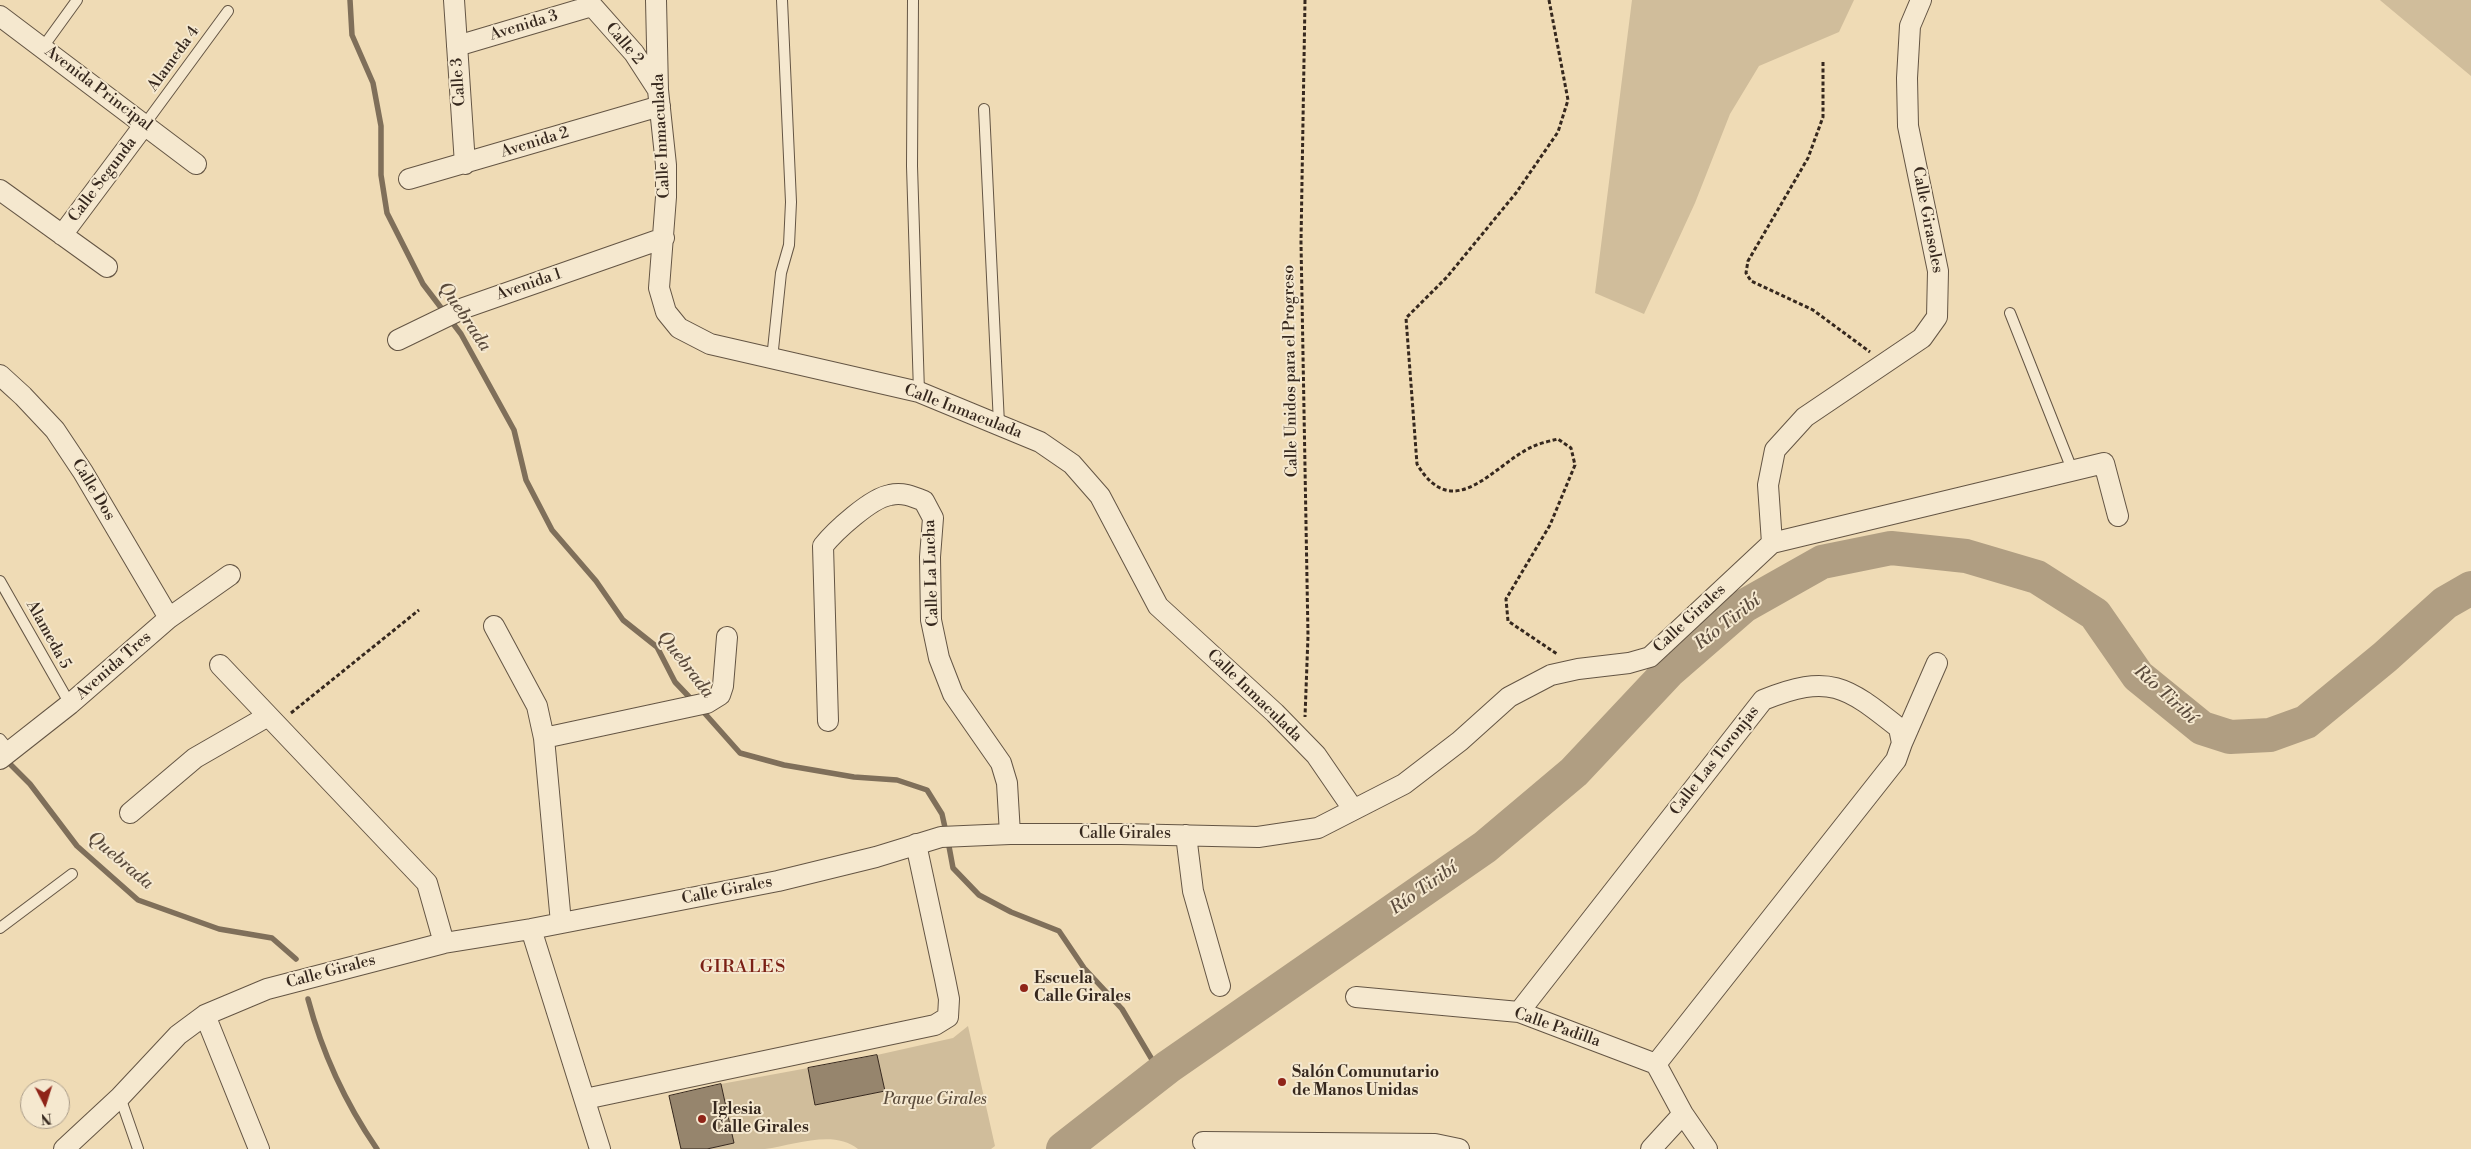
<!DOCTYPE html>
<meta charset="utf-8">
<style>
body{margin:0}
#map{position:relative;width:2471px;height:1149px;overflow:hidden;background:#efdbb5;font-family:"Libre Bodoni",serif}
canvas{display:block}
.north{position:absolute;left:20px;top:1079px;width:50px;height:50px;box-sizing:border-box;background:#f5e8cf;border:1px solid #a99b88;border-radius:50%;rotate:175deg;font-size:14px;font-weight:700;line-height:20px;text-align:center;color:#36281e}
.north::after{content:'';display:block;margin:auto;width:18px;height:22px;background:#8f2418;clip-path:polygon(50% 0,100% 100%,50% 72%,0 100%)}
</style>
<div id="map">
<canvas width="2471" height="1149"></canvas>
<div class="north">N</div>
</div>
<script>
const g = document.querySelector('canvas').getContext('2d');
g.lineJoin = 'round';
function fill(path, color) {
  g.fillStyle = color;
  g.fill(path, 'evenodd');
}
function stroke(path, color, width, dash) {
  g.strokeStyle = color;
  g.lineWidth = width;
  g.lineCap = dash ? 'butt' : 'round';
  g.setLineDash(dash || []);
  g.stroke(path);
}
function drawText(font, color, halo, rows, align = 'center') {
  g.font = font + ' "Libre Bodoni",serif';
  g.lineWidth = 4;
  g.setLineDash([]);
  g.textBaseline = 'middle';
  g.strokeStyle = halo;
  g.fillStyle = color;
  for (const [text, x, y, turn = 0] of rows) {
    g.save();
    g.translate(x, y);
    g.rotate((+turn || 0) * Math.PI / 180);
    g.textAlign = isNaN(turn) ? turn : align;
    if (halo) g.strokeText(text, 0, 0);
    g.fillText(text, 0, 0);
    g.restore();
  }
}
fill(new Path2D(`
 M 1632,0 L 1854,0 L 1839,32 L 1759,66 L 1730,114 L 1695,203 L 1644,314 L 1595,293 Z
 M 2380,0 L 2471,0 L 2471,76 L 2381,1 Z
 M 968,1026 L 995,1146 L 991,1149 L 858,1149 C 834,1129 794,1145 765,1149 C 746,1149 726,1149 707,1149 L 734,1143 L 721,1084 L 808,1068 L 815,1105 L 885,1091 L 877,1055 L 953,1038 Z`), '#d0bd9b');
stroke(new Path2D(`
 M 350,0 L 352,35 L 373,83 L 381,126 L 381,175 L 387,213 L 423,284 L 461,334 L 514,430 L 526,480 L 552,530 L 596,581 L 623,620 L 657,647 L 675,682 L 694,702
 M 700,708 L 740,753 L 784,765 L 854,777 L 897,780 L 927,790 L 942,814 L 946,832
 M 9,763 L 30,784 L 77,846 L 138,900 L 219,929 L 272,938 L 296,959
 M 948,841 L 953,868 L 979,895 L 1011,912 L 1059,931 L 1084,968 L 1122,1009 L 1160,1073
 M 308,999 C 322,1052 346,1104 377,1149`), '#7f6f5a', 5.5);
stroke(new Path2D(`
 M 1063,1149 L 1168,1067 L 1485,847 L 1574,772 L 1668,672 L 1744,606 L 1822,562 L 1891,548 L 1966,556 L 2037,577 L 2095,614 L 2138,676 L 2202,728 L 2230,737 L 2270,735 L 2306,722 L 2385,657 L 2445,603 L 2471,588`), '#b09e82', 34);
const building = new Path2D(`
 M 877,1055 L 885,1091 L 815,1105 L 808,1068 Z
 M 721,1084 L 734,1143 L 707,1149 L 681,1149 L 669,1096 Z`);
fill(building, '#96856d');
stroke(building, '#36281e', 1);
const service = new Path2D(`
 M 913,0 L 912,166 L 919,392
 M 43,47 L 77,0
 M 984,109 L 999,424
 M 145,124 L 228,11
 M 2010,313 L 2073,472
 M 772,359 L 781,273 L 789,245 L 791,202 L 782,0
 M 0,581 L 70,704
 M 0,739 L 10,751
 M 0,928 L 72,874
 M 120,1097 L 138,1149`);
const minor = new Path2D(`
 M 454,0 L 465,164
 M 587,0 L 634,53 L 658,90
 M 656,0 L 658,90 L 666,165 L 666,197 L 659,288 L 666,312 L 679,328 L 710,344 L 919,392 L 1040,442 L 1072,464 L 1100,496 L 1158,606 L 1275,713 L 1316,755 L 1353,809
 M 0,16 L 196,164
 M 457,46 L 592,6
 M 409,179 L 660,106
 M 0,190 L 107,267
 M 62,235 L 145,124
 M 398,340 L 464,308 L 664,238
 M 0,375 L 23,396 L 55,430 L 83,472 L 169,618
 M 1772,543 L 1768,485 L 1775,450 L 1805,417 L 1922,338 L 1937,317 L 1938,271 L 1908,126 L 1907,78 L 1910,26 L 1921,0
 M 494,626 L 537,706 L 544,738 L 561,923
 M 220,665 L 427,883 L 444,943
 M 828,721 L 823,546 C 835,531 871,498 890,495 C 902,492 912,496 924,501 L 933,518 L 930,557 L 931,620 L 939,658 L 953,694 L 1001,763 L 1007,783 L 1010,834
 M 544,738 L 707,703 L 720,695 L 723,686 L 727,637
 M 1902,743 L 1937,663
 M 0,759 L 70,704 L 169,618 L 230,575
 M 130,813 L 195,758 L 268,716
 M 1186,835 L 1193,891 L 1220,986
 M 531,929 L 600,1149
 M 1356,997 L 1519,1012 L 1656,1064 L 1683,1114 L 1707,1149
 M 1519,1012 L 1763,700 C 1830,673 1846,686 1899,728 L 1902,743 L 1896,760 L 1656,1064
 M 205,1015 L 259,1149
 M 585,1099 L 935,1025 L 948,1017 L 949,999 L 945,979 L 916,844
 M 1203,1142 L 1435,1144 L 1459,1149
 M 64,1149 L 120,1097 L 178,1035 L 205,1015 L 267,989 L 444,943 L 531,929 L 778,881 L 876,857 L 941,837 L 1010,834 L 1121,834 L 1258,837 L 1318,828 L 1404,784 L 1460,741 L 1509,697 L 1551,675 L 1578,669 L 1629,663 L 1650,657 L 1772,543 L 2104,463 L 2118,516
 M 1651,1149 L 1683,1114`);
stroke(service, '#645544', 12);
stroke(minor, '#645544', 22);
stroke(new Path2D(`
 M 1305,0 L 1301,242 L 1308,636 L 1305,717
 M 1549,0 L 1568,100 L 1558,132 L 1516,193 L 1447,277 L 1406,318 L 1417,464 C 1454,526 1494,464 1532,447 C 1540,443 1550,441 1558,439 L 1571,448 L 1575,465 L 1550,525 L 1506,599 L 1508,621 L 1557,654
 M 1823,62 L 1823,117 L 1808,158 L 1748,261 L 1746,273 L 1751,281 L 1813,310 L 1870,352
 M 291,713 L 419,610`), '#36281e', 3, [4, 2.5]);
stroke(service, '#f5e8cf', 10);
stroke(minor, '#f5e8cf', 20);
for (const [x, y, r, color] of [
 [1024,988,5,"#8f2418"],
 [1282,1082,5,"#8f2418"],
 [702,1119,5,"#8f2418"]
]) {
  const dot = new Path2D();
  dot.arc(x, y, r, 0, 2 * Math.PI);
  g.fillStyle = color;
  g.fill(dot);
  stroke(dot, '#f5e8cf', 2);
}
drawText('16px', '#36281e', '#f5e8cf', [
 ["Avenida 3",524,26,-17],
 ["Calle 2",624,44,50],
 ["Alameda 4",174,59,-54],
 ["Calle 3",459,82,-94],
 ["Avenida Principal",98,89,37],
 ["Calle Inmaculada",662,136,-93],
 ["Avenida 2",535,143,-17],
 ["Calle Segunda",103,180,-53],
 ["Calle Girasoles",1927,220,79],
 ["Avenida 1",529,285,-19],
 ["Calle Unidos para el Progreso",1291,371,-91],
 ["Calle Inmaculada",963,412,21],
 ["Calle Dos",93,490,59],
 ["Calle La Lucha",932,573,-92],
 ["Calle Girales",1690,619,-43],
 ["Alameda 5",48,635,61],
 ["Avenida Tres",114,666,-41],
 ["Calle Inmaculada",1254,696,44],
 ["Calle Las Toronjas",1715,761,-52],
 ["Calle Girales",1125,834],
 ["Calle Girales",727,891,-11],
 ["Calle Girales",331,972,-15],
 ["Calle Padilla",1557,1028,19]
]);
drawText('bold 16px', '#36281e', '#f5e8cf', [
 ["Escuela",1034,979],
 ["Calle Girales",1034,997],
 ["Salón Comunutario",1292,1073],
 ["de Manos Unidas",1292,1091],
 ["Iglesia",712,1110],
 ["Calle Girales",712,1128]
], 'left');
drawText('italic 16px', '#5c4d3d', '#f5e8cf', [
 ["Parque Girales",935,1100]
]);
drawText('italic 18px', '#5b4b3c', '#f5e8cf', [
 ["Quebrada",464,317,56],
 ["Río Tiribí",1728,623,-38],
 ["Quebrada",685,665,52],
 ["Río Tiribí",2165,695,42],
 ["Quebrada",120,861,40],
 ["Río Tiribí",1424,889,-35]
]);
g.letterSpacing = '1px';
drawText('18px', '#7a1f14', '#f5e8cf', [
 ["GIRALES",743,968]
]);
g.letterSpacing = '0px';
</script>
